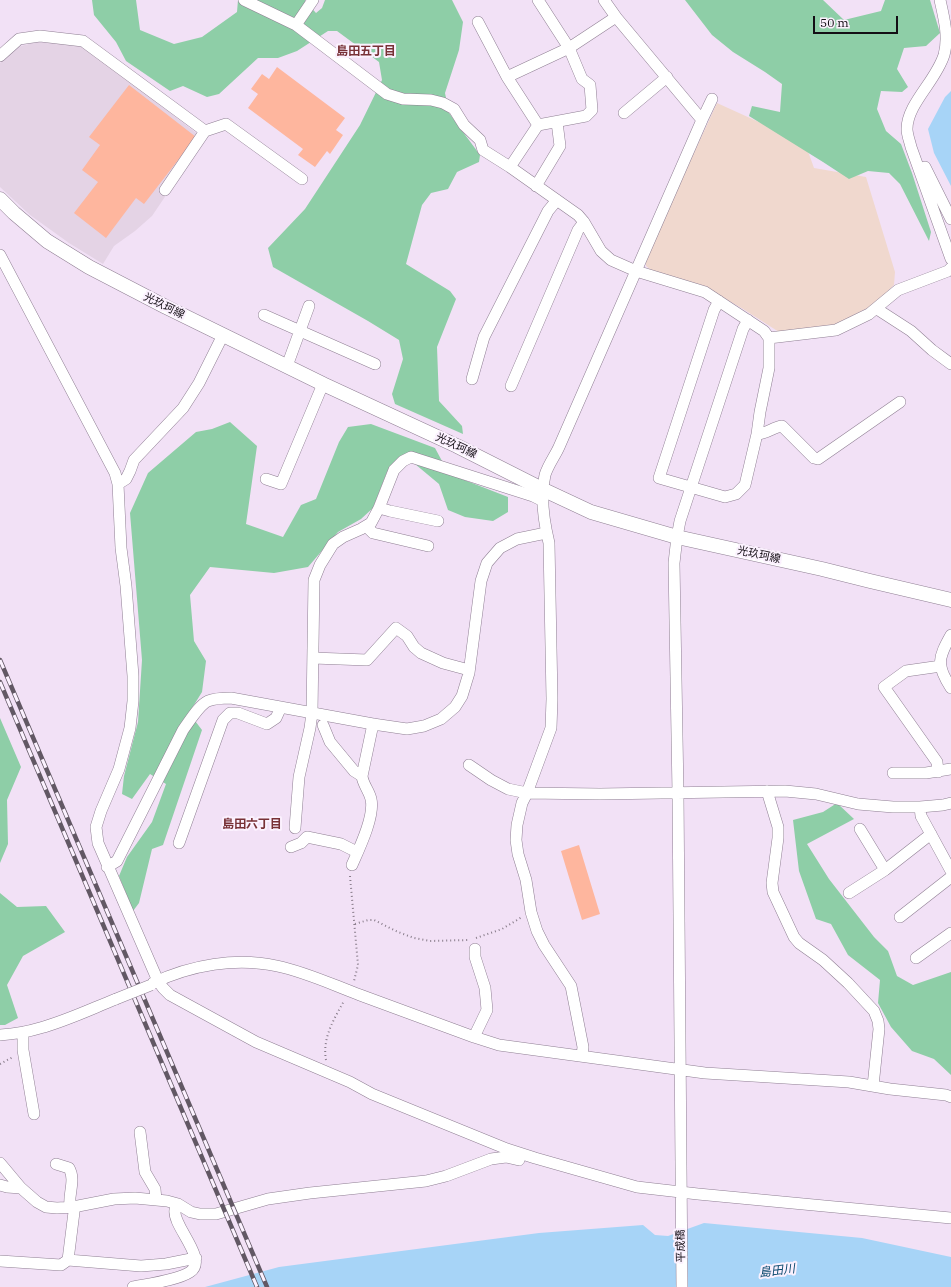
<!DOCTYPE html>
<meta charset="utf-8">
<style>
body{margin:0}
#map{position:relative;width:951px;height:1287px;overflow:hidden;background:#f2e1f6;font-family:"IBM Plex Serif",serif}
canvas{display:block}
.scale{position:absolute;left:813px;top:16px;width:85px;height:18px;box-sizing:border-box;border:2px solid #140e15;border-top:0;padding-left:5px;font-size:12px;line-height:14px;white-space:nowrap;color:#140e15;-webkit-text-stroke:3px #fbf1fe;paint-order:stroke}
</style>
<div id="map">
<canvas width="951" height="1287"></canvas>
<div class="scale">50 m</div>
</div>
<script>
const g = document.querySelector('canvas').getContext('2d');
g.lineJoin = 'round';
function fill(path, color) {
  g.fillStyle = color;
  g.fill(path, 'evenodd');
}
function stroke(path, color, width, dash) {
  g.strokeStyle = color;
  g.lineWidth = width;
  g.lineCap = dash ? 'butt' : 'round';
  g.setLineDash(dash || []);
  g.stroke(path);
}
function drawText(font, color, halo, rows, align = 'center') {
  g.font = font + ' "IBM Plex Serif","Noto Sans JP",serif';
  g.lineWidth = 4;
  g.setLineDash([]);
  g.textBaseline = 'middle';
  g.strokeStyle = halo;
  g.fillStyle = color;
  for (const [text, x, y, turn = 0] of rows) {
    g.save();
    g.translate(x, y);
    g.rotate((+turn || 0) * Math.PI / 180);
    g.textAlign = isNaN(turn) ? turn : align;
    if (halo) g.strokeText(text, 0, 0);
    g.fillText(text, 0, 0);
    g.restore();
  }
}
fill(new Path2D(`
 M 717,103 L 805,143 L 814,168 L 866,177 L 895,272 L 894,285 L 874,305 L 834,325 L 779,332 L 743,309 L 715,293 L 652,271 L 646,266 L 646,257 Z`), '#f0d8ce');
fill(new Path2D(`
 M 36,42 L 81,44 L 204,139 L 152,216 L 135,231 L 114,246 L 103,264 L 69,243 L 30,215 L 0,187 L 0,63 L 14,48 Z`), '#e4d3e5');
fill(new Path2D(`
 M 92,0 L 136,0 L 140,30 L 174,44 L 202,37 L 237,12 L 238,0 L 305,0 L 305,1 L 316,13 L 322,8 L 325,0 L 452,0 L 463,22 L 459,50 L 445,93 L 449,113 L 480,155 L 479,162 L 457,172 L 448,189 L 431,193 L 422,205 L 406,264 L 450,291 L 456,299 L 437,347 L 439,401 L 462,426 L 463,434 L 395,404 L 392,394 L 403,359 L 399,340 L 368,321 L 273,267 L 268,248 L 305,209 L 360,125 L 382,80 L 379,62 L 337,31 L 328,31 L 297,51 L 278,58 L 258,58 L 219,94 L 207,97 L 183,86 L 170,91 L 126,61 L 116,42 L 94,15 Z
 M 685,0 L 823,0 L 844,20 L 881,11 L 885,0 L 930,0 L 940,33 L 926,46 L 904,48 L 897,69 L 908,87 L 902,92 L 881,91 L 877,109 L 886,131 L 901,144 L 912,173 L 931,232 L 929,241 L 900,184 L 889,173 L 868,171 L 849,179 L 823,162 L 749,116 L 752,106 L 780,112 L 782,84 L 765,72 L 733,52 L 712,35 Z
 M 230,422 L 257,446 L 246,524 L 283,537 L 301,505 L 316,499 L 339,442 L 348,427 L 371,424 L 435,448 L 449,474 L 508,497 L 508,512 L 493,521 L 465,517 L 448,510 L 439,484 L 415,464 L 398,458 L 387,472 L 373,508 L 361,519 L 338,532 L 308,567 L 274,573 L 210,567 L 190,595 L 194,641 L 206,661 L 202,692 L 189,713 L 202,730 L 163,845 L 152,849 L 139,903 L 133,911 L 119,876 L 127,857 L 152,822 L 166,784 L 150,774 L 132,799 L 122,794 L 124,776 L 138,722 L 142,660 L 130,513 L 148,473 L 196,432 L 212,429 Z
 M 0,718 L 21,767 L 7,800 L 8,844 L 0,863 Z
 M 837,803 L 854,819 L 807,844 L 829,879 L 874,937 L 888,951 L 897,976 L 913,985 L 951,972 L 951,1075 L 934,1059 L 912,1051 L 891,1027 L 878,1003 L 880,980 L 848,955 L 831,924 L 816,919 L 799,871 L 793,820 L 823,812 Z
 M 0,893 L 17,907 L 46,906 L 65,932 L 23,956 L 7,985 L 18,1018 L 5,1025 L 0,1025 Z`), '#8ecea7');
fill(new Path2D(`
 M 951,91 L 951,186 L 934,153 L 928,129 L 945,97 Z
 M 704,1223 L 862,1238 L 951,1257 L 951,1287 L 205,1287 L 279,1267 L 539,1233 L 643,1225 L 655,1235 L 668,1236 Z`), '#a7d4f7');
fill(new Path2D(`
 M 277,67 L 345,118 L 336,130 L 343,135 L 330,154 L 327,151 L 315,167 L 298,155 L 303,149 L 248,108 L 258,94 L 251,89 L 262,74 L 269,79 Z
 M 129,85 L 196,137 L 144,204 L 136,198 L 106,238 L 74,213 L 98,182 L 82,170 L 100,145 L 89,137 Z
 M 579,845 L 600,914 L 582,920 L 561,851 Z`), '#feb69e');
const minor = new Path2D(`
 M 244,0 L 296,25 L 387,94 L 403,99 L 431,100 L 443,103 L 454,109 L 464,125 L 480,140 L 483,150 L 510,167 L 578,215 L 584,222 L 601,251 L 611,260 L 636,271 L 705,292 L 764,331 L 769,338 L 836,330 L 869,314 L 898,290 L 948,271 L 951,268
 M 538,0 L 569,48 L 582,79 L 590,85 L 592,110 L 586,116 L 538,125
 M 604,0 L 616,17 L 702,120
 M 940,0 C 944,18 949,37 944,55 C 936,81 907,104 907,129 C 907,135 910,142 911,147 L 951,259
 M 478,22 L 507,77 L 538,125 L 510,167
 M 296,25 L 313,0
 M 0,56 L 19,39 L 40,36 L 83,41 L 205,131
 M 507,77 L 569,48 L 616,17
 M 624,113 L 667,77
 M 925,167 L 951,219
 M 536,186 L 560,146 L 557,122
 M 165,190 L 205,131 L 226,124 L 302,179
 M 0,255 L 115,473 L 118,484 L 121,548 L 126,586 L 133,676 L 133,701 L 130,728 L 119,769 L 101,811 L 96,827 L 98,843 L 158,981 L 163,988 L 170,995 L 256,1042 L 350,1082 L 372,1094 L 507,1149 L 535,1158 L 637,1187 L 698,1194 L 951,1218
 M 719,301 L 714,310 L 659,478 L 725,497 L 736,494 L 745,485 L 757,434 L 760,412 L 769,368 L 769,338
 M 877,309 L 911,331 L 932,350 L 951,364
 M 264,315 L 375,364
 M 287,366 L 309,306
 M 472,379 L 484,337 L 548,211 L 557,200
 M 511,386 L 578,230 L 584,222
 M 757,434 C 767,434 773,427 782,426 L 814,458 L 818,459 L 900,402
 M 266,479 L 281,484 L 323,384
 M 118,484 L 126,479 L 130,471 L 134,460 L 183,408 L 199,383 L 223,335
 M 379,508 L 390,511 L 438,521
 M 366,526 L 373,533 L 428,546
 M 951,635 C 938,658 936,665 951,688
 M 313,658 L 367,660 L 396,628 L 407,636 L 414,647 L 421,653 L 443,663 L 469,670
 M 323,725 L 330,742 L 354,771 L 362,776
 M 469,765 L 491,780 L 508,789 L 527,793 L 600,794 L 785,791 L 816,794 L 858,804 L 893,807 L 920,807 L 943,805 L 951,803
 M 938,772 L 937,762 L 884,687 L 906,671 L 941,666
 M 893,773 L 926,773 L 951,769
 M 767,791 L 778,827 L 778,838 L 772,883 L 773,892 L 794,937 L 799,943 L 823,960 L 848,983 L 874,1011 L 878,1021 L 879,1029 L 873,1086
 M 920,807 L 921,816 L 951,871
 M 295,828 L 299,777 L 310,728 L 312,713 L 314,580 L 320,565 L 333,544 L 343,537 L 361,529 L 371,523 L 379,508 L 394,470 L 403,461 L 411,457 L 533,496 L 543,501
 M 860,829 L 885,870
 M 179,843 L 223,720 L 230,713 L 238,713 L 267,724 L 276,718 L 281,707
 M 291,847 L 301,843 L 307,837 L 341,844 L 357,852
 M 352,865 C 359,849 375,816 371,799 C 369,790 363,785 362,776 L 373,724
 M 107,867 L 117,861 L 183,730 C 189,722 199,705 208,701 C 215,698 223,698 231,698 L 373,724 L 407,729 L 424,726 L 441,719 L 455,707 L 462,696 L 469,673 L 481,581 L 487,563 L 500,548 L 517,539 L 546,533
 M 849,893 L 885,870 L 931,834
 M 900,917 L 951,877
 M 916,958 L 951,933
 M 153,983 C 191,965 236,957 277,966 C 306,972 333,985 360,995 C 398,1009 436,1023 474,1037 L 499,1045 L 705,1073 L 849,1082 L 890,1089 L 946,1095 L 951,1097
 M 23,1032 L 23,1050 L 34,1114
 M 0,1035 C 13,1034 27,1032 40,1028 C 66,1021 91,1009 116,999
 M 474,1037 L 487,1010 L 485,988 L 475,957 L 475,949
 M 582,1056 L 583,1047 L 571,986 L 544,945 L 537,931 L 531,912 L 526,880 L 518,854 L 516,840 L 517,825 L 522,803 L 527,793 L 551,728 L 552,699 L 549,543 C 544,522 540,496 545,475 C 548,465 555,456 559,447 L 702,120 L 712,99
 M 140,1132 L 145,1172 L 155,1189 L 156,1200
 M 0,1163 L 21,1188 L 37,1202 L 46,1207 L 57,1208 L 73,1207 L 114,1199 L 135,1198 L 167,1201 L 178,1204 L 191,1212 L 200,1214 L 216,1214 L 268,1199 L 310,1193 L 426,1181 L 446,1176 L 491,1159 L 506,1157 L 519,1160
 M 56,1164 L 69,1168 C 76,1180 68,1194 70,1207
 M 0,1185 L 7,1187 L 21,1188
 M 73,1207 L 74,1212 L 68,1260 L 141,1266 L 166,1264 L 196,1258
 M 0,1261 L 61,1265 L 68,1260
 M 133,1287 C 148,1284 178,1280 190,1272 C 209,1259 172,1226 175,1210 C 176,1208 177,1206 178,1204
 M 682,1287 L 678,793 L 674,563 L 677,537 L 680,521 L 743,329 L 748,320`);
const major = new Path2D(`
 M 0,199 L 14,213 L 47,241 L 89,267 L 166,307 L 323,384 L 457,446 L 544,490 L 591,512 L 677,537 L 822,569 L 870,581 L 951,600`);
stroke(minor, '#8f7f93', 12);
stroke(major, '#8f7f93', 15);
stroke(new Path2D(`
 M 350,876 L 358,965 L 354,981
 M 355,924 L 368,920 L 374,920 L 398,932 L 414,938 L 430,941 L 468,940
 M 476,938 L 502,929 L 522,917
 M 326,1060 C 322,1038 334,1019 344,1001
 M 0,1064 L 13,1057`), '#897d8b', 2, [1, 3]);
stroke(minor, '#fff', 11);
stroke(major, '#fff', 14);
const rail = new Path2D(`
 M 0,660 L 267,1287
 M 0,682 L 257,1287`);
stroke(rail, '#625864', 4.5);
stroke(rail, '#fbf1fe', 3, [9]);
const minorBridge = new Path2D(`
 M 116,999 L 151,985`);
stroke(minorBridge, '#8f7f93', 12, []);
stroke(minorBridge, '#fff', 11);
drawText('11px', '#140e15', '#fbf1fe', [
 ["光玖珂線",164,306,26],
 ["光玖珂線",456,446,25],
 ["光玖珂線",759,555,12],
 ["平成橋",681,1246,-91]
]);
drawText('bold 12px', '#783136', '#fbf1fe', [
 ["島田五丁目",366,52],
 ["島田六丁目",252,825]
]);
drawText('italic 12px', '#06466b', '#fbf1fe', [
 ["島田川",777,1271,-7]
]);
</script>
